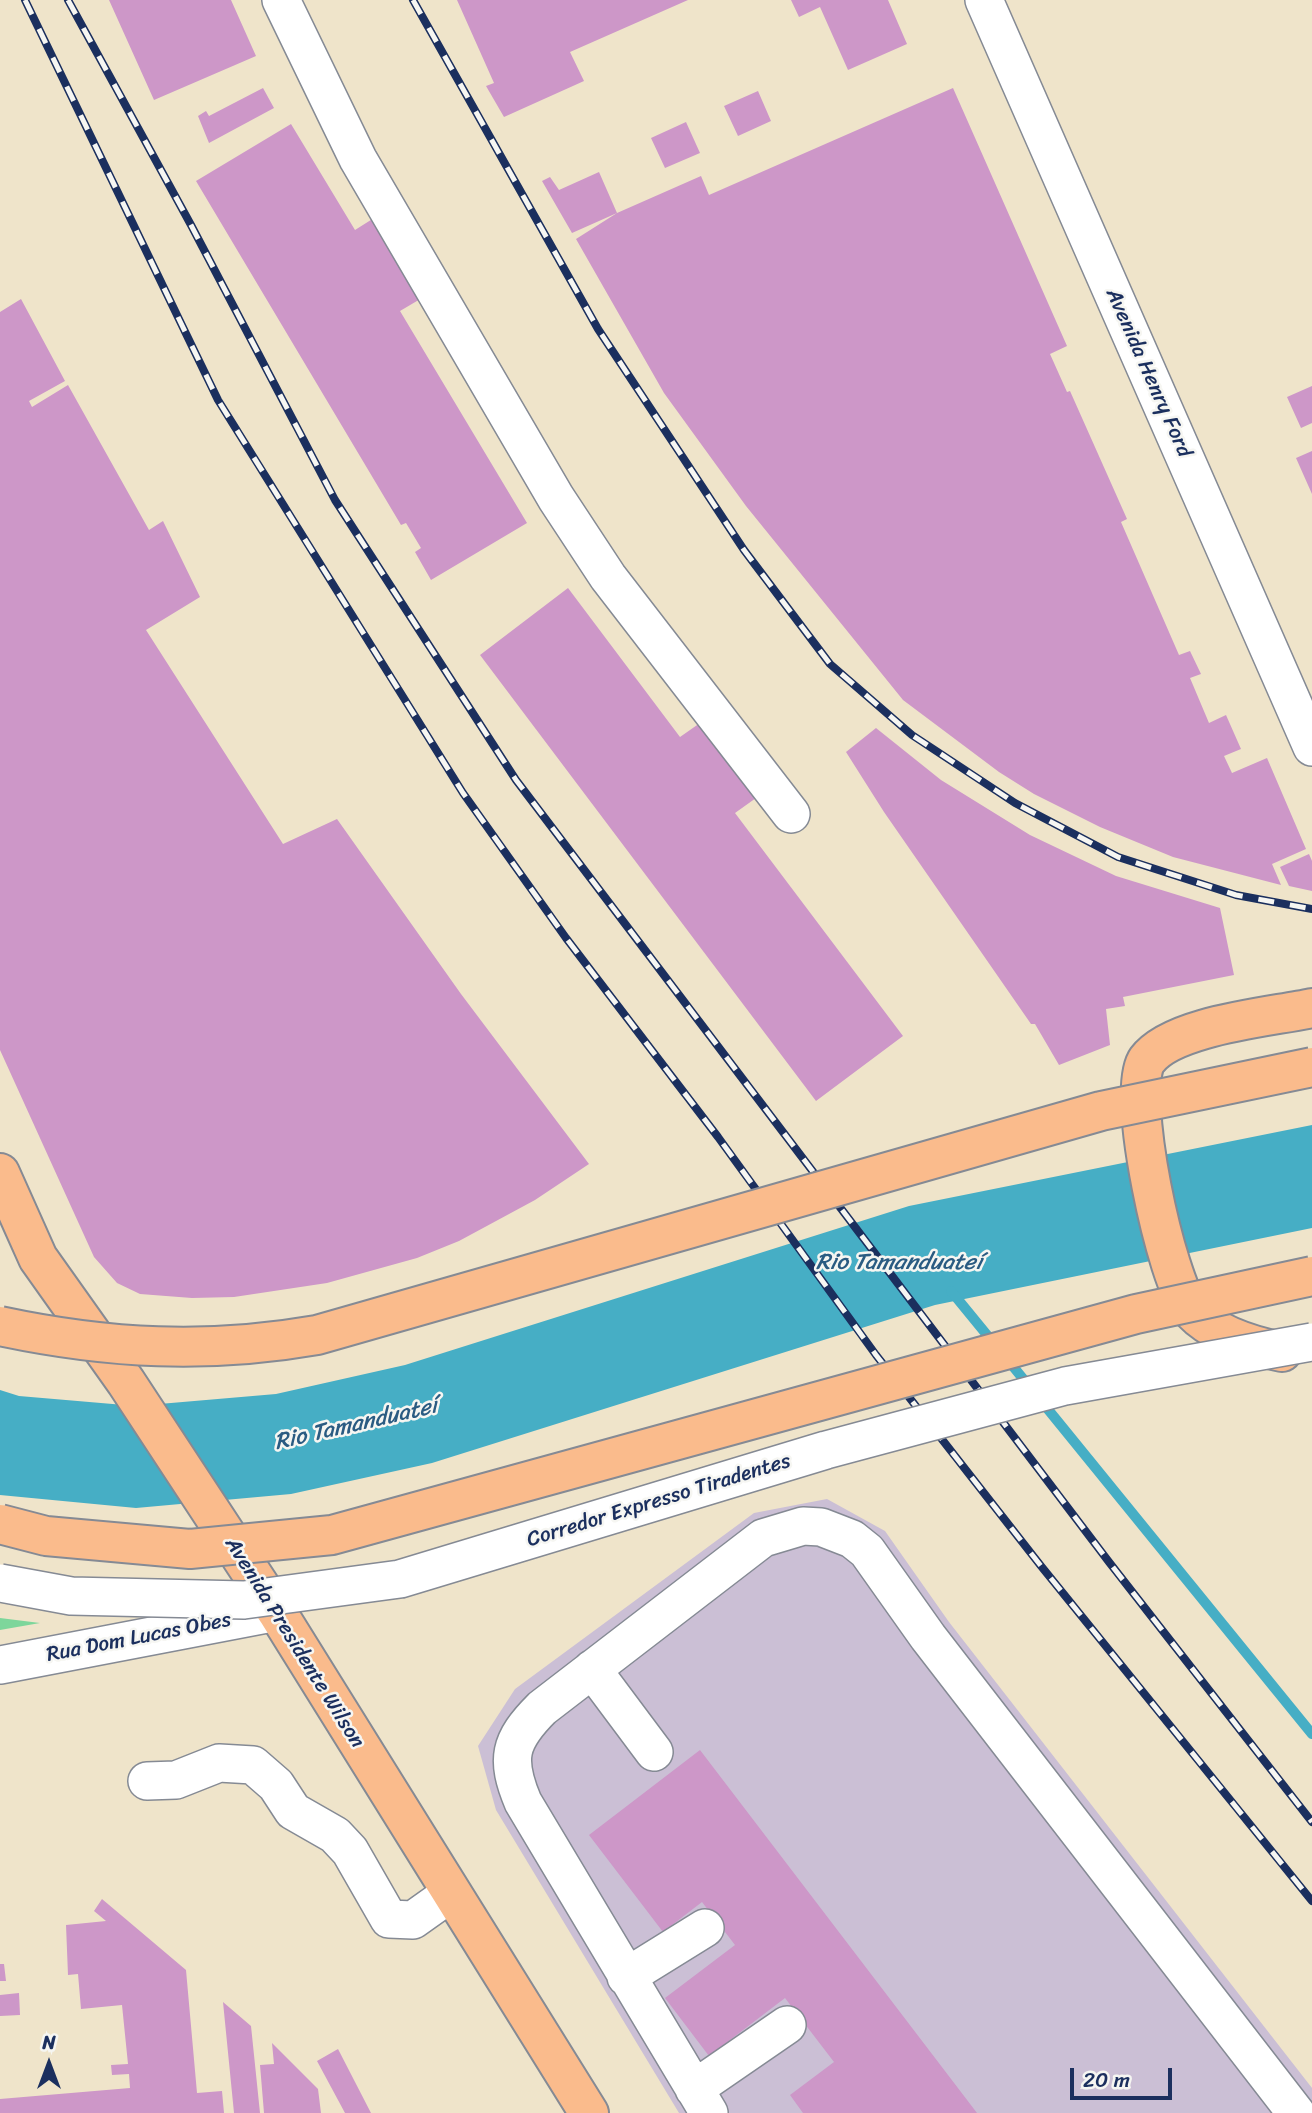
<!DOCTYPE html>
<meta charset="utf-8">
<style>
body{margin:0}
#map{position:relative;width:1312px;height:2113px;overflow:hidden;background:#efe4ca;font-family:Sriracha,sans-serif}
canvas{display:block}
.north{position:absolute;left:14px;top:2029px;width:70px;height:70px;-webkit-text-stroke:5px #f6f6f2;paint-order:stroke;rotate:0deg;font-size:19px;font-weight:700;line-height:28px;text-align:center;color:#1b2f5e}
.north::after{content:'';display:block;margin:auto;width:24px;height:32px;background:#1b2f5e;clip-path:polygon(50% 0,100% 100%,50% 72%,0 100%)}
.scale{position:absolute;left:1070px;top:2068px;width:102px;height:32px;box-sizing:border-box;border:4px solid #1b2f5e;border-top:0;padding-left:9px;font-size:21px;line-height:24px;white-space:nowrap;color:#1b2f5e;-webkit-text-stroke:5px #f6f6f2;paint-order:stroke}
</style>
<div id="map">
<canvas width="1312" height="2113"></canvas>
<div class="north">N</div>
<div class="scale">20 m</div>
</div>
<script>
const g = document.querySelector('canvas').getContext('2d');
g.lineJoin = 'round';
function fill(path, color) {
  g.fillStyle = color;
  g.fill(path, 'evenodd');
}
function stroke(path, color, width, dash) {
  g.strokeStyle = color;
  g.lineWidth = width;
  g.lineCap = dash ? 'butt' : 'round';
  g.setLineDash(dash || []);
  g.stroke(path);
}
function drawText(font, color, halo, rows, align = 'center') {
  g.font = font + ' Sriracha,sans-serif';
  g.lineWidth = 5;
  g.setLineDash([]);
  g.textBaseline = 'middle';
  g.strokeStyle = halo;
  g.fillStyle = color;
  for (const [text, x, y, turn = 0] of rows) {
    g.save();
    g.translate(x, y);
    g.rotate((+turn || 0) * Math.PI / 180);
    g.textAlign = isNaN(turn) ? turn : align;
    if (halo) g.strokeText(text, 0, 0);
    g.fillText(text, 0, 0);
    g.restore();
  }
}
fill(new Path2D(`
 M 827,1499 L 885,1531 L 949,1622 L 1312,2088 L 1312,2113 L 679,2113 L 496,1810 L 478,1746 L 515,1689 L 754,1513 Z`), '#cbbfd5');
fill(new Path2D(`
 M 0,1618 L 40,1623 L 0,1630 Z`), '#7dd69b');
fill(new Path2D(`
 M 1312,1125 L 1312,1228 L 935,1305 L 432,1463 L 291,1494 L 136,1508 L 0,1495 L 0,1390 L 19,1396 L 136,1406 L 276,1394 L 405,1365 L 909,1206 Z`), '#46aec5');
stroke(new Path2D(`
 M 951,1291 L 996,1346
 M 1007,1359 L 1312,1734`), '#46aec5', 10);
fill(new Path2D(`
 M 109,0 L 231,0 L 256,56 L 154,100 Z
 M 457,0 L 688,0 L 570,52 L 584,81 L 504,117 L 486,86 L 494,83 Z
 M 791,0 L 888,0 L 907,44 L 848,70 L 820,7 L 799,17 Z
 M 263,88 L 274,108 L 209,143 L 198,116 L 206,111 L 209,116 Z
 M 953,88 L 1067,346 L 1050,354 L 1067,392 L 1070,391 L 1127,519 L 1121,522 L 1179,655 L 1190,651 L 1201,674 L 1190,678 L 1209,723 L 1226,715 L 1241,749 L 1224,756 L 1232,773 L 1267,758 L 1306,849 L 1272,864 L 1281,885 L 1173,857 L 1100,827 L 1034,794 L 999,772 L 903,700 L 746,506 L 664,393 L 576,239 L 617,213 L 701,176 L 709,195 Z
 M 758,91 L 771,121 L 738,136 L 724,106 Z
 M 686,122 L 700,153 L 665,168 L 651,138 Z
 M 291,124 L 355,230 L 374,218 L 422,298 L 400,311 L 527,523 L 431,580 L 415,552 L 421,548 L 406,523 L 401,525 L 196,181 Z
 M 599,172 L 617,213 L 572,233 L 542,181 L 550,177 L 559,190 Z
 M 21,299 L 65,381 L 29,401 L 32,407 L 68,385 L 149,530 L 163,521 L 200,597 L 146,630 L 283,844 L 337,819 L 461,994 L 589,1164 L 535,1200 L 459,1241 L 417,1258 L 327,1283 L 234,1297 L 192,1298 L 140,1294 L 117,1283 L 94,1257 L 0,1050 L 0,312 Z
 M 1312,386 L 1312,423 L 1301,428 L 1287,397 Z
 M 1312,451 L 1312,494 L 1296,458 Z
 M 568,588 L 680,737 L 700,723 L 756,798 L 735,813 L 903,1036 L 816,1101 L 480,655 Z
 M 876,728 L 941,780 L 1030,835 L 1116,876 L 1220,908 L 1234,975 L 1123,997 L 1125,1006 L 1106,1009 L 1110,1045 L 1059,1065 L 1035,1024 L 1031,1024 L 884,812 L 846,752 Z
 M 1309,854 L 1312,861 L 1312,891 L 1289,886 L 1280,867 Z
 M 700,1750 L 977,2113 L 803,2113 L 790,2095 L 834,2062 L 785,1998 L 709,2056 L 665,1998 L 735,1945 L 702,1902 L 663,1932 L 589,1835 Z
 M 102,1899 L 186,1970 L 197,2093 L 222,2091 L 224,2113 L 0,2113 L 0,2099 L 130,2088 L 129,2074 L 112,2075 L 111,2065 L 128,2064 L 122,2005 L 81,2009 L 78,1974 L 68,1975 L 66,1925 L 106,1921 L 94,1911 Z
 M 0,1964 L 4,1964 L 6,1981 L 0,1981 Z
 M 19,1993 L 20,2015 L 0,2016 L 0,1995 Z
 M 223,2002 L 251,2026 L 260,2113 L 234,2113 Z
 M 272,2043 L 318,2089 L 321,2113 L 264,2113 L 260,2065 L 274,2064 Z
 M 338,2049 L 371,2113 L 345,2113 L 317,2061 Z`), '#cd97c8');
const minor = new Path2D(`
 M 281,0 L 358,159 L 556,498 L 608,577 L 791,814
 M 984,0 L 1312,747
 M 0,1665 L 277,1612
 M 592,1669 L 654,1752
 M 147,1781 L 176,1780 L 219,1763 L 253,1765 L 276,1785 L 293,1811 L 335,1835 L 350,1851 L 389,1919 L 413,1920 L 451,1893
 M 626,1977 L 705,1928
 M 694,2089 L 787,2025
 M 709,2113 L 523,1802 C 505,1759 509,1741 542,1708 L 763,1538 L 803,1526 L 821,1527 L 852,1539 L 867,1551 L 928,1637 L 1296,2113`);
const major = new Path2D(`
 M 0,1173 L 38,1258 L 126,1382 L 277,1612 L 589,2113`);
const highway = new Path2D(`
 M 1282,1352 C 1252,1346 1214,1334 1192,1311 C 1166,1283 1125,1090 1147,1060 C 1173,1025 1271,1017 1312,1008`);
stroke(minor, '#858a94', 40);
stroke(major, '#858a94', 42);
stroke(highway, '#858a94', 42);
stroke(minor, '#fff', 37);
stroke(major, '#fabb8c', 38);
stroke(highway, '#fabb8c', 38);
const rail = new Path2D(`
 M 25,0 L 218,400 L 463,793 L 566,938 L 718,1137 L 876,1355 L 1041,1566 L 1312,1901
 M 68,0 L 191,225 L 335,500 L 516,780 L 1109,1562 L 1312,1822
 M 413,0 L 598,329 L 744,550 L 830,664 L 912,735 L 1015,803 L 1118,857 L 1236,895 L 1312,909`);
stroke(rail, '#1b2f5e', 8);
stroke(rail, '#f6f6f2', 5, [16]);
const minorBridge = new Path2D(`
 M 0,1583 L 71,1596 L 244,1600 L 400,1579 L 826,1450 L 1065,1386 L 1312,1342`);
const highwayBridge = new Path2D(`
 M 0,1326 C 108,1349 208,1354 317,1335 L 1101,1111 L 1312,1067
 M 0,1524 L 46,1536 L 190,1549 L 332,1535 L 1136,1314 L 1312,1276`);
stroke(minorBridge, '#858a94', 40, []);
stroke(highwayBridge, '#858a94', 42, []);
stroke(minorBridge, '#fff', 37);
stroke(highwayBridge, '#fabb8c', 38);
drawText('21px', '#1b2f5e', '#f6f6f2', [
 ["Avenida Henry Ford",1148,373,66],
 ["Corredor Expresso Tiradentes",659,1501,-17],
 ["Rua Dom Lucas Obes",139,1638,-11],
 ["Avenida Presidente Wilson",294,1643,58]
]);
drawText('italic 23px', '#2a5b82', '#f6f6f2', [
 ["Rio Tamanduateí",899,1263],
 ["Rio Tamanduateí",356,1425,-13]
]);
</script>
